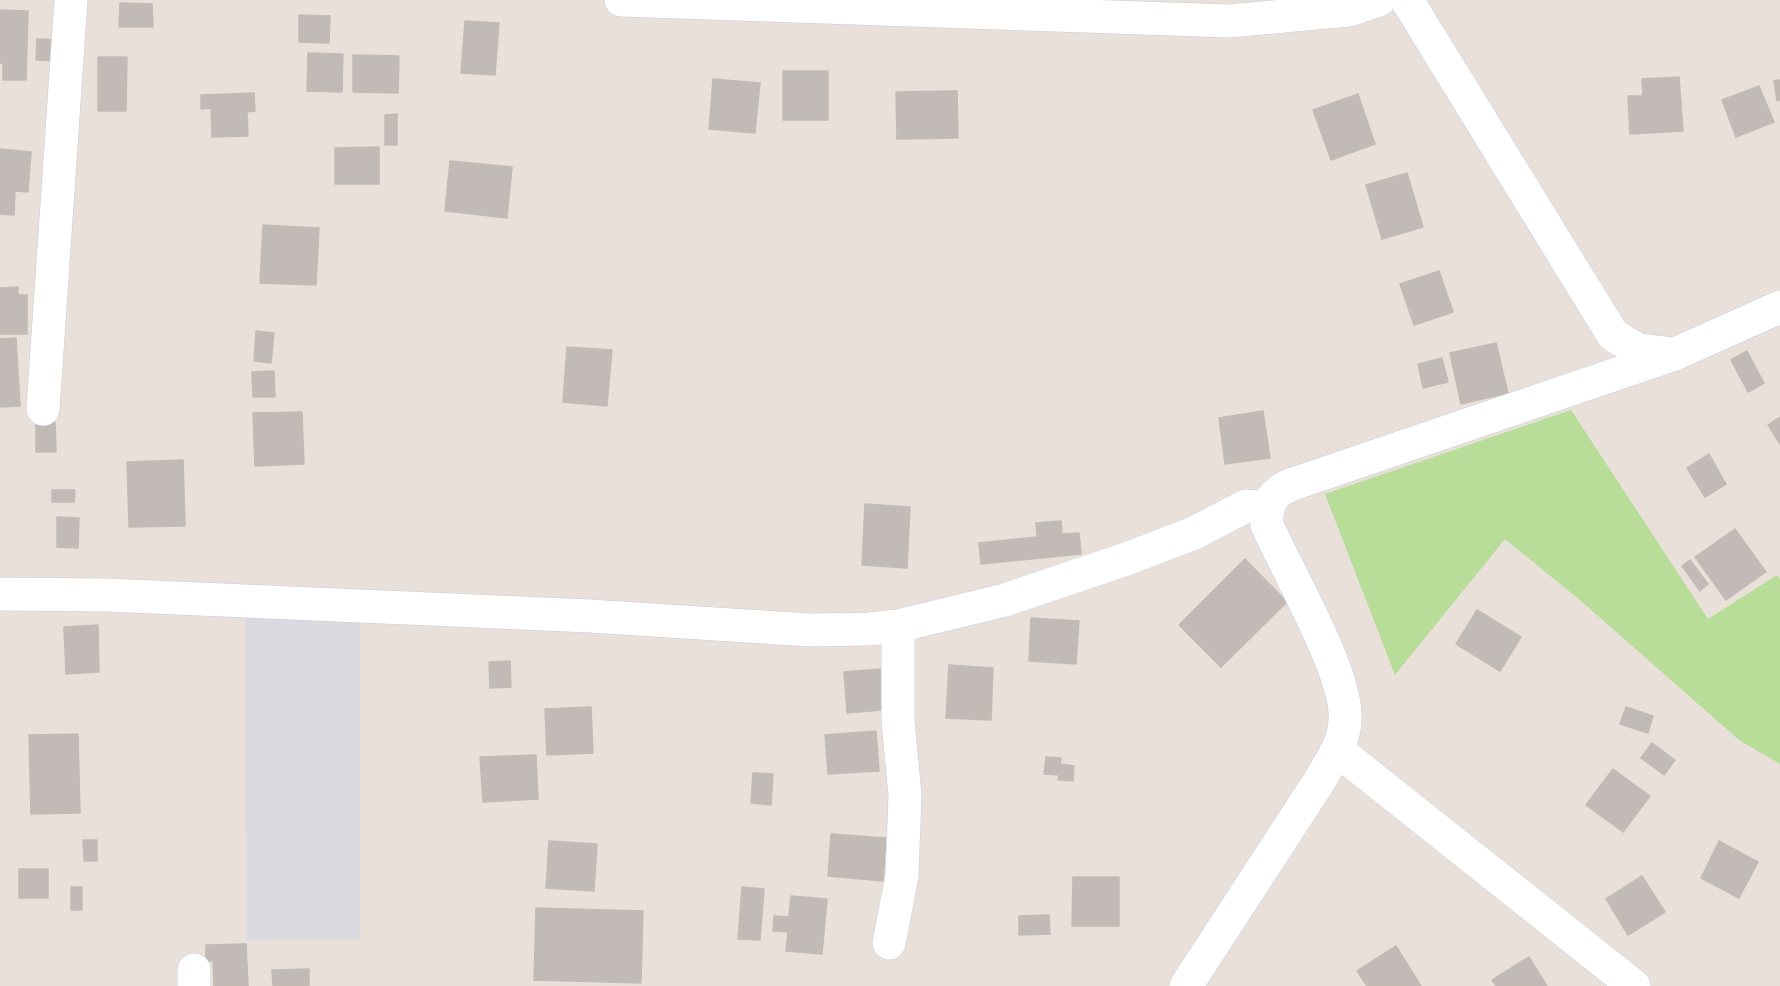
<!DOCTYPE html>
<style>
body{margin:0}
canvas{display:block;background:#e9e0d9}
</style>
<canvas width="1780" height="986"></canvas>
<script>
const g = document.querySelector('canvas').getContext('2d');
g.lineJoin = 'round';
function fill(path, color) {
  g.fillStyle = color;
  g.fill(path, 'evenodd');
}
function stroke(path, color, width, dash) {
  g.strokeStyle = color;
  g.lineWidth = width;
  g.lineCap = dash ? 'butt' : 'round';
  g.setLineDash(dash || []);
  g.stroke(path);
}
fill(new Path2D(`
 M 245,612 L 360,617 L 360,939 L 246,940 Z`), '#dbdae1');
fill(new Path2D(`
 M 1571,410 L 1708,619 L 1777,575 L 1780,579 L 1780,764 L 1739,740 L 1581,601 L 1505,539 L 1395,675 L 1325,494 Z`), '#b7dd98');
const building = new Path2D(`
 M 120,3 L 152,4 L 153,27 L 119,27 Z
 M 0,10 L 28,11 L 26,80 L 3,80 L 3,63 L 0,63 Z
 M 299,15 L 330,16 L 329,43 L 299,42 Z
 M 465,21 L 499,23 L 495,75 L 461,73 Z
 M 37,39 L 63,40 L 63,61 L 36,60 Z
 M 308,53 L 343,54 L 342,92 L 307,91 Z
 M 353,55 L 399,56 L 398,93 L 353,92 Z
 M 98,57 L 127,57 L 126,111 L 98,111 Z
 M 783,71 L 828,71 L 828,120 L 783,120 Z
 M 1679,77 L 1683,131 L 1630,134 L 1628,96 L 1643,96 L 1642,79 Z
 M 713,79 L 760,83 L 755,133 L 709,129 Z
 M 1780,80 L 1780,100 L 1777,101 L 1774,81 Z
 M 1759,86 L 1774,122 L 1736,137 L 1722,100 Z
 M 957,91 L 958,138 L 897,139 L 896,92 Z
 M 254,93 L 255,111 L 247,112 L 248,136 L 212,137 L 211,108 L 201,109 L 201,95 Z
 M 1358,94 L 1375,144 L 1331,160 L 1313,110 Z
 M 397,114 L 397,145 L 385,145 L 385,115 Z
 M 379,147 L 379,184 L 335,184 L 335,148 Z
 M 0,149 L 31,152 L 28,192 L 15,191 L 14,215 L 0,214 Z
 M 450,161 L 512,167 L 507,218 L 445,211 Z
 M 1407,173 L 1423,227 L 1382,239 L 1366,185 Z
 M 263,225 L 319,228 L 316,285 L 260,283 Z
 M 1439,271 L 1453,312 L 1414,325 L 1400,284 Z
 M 18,287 L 18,295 L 27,295 L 27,334 L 0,334 L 0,288 Z
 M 256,331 L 274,333 L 271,363 L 254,361 Z
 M 16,338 L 20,406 L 0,407 L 0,339 Z
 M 1496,343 L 1508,393 L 1461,404 L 1450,353 Z
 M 567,347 L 612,350 L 607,406 L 563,402 Z
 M 1747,351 L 1764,383 L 1748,392 L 1731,360 Z
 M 1442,358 L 1448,382 L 1423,388 L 1418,364 Z
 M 274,371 L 275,397 L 253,397 L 252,372 Z
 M 1263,411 L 1270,458 L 1225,464 L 1219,418 Z
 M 302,412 L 304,464 L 255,466 L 253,413 Z
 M 1780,417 L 1780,444 L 1768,425 Z
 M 55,422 L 56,452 L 36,452 L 36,423 Z
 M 1709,454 L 1726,484 L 1705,497 L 1687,468 Z
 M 183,460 L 185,526 L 129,527 L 127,462 Z
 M 52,490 L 75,490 L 74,502 L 52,502 Z
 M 865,504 L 910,507 L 907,568 L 862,565 Z
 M 57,517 L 79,518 L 78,548 L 57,547 Z
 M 1061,521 L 1062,534 L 1079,533 L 1081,554 L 981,564 L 979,543 L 1037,537 L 1036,523 Z
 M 1735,529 L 1766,572 L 1726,600 L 1695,557 Z
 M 1245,559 L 1287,602 L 1221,667 L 1179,625 Z
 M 1690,560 L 1708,584 L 1700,591 L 1682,566 Z
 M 1477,610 L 1521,637 L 1500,671 L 1456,644 Z
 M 1031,618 L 1079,621 L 1076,664 L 1029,661 Z
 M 98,625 L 99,672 L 66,674 L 64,627 Z
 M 510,661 L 511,687 L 490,688 L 489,662 Z
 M 949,665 L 993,668 L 991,720 L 946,718 Z
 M 880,669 L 882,710 L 847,713 L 844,672 Z
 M 591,707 L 593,753 L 547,755 L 545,709 Z
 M 1626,707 L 1653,716 L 1648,733 L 1620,724 Z
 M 876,731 L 879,771 L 828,774 L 825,735 Z
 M 78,734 L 80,813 L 31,814 L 29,735 Z
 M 1652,743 L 1675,760 L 1664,775 L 1641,758 Z
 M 536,755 L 538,799 L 483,802 L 480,757 Z
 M 1046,757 L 1061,758 L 1060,764 L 1074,766 L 1073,781 L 1058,780 L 1059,775 L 1044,774 Z
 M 1613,769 L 1650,796 L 1623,832 L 1586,805 Z
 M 753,773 L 773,774 L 771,805 L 751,803 Z
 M 831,834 L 886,838 L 883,881 L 828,876 Z
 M 83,840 L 97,840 L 97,861 L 84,861 Z
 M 549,841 L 597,844 L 594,891 L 546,888 Z
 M 1719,841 L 1758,862 L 1739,898 L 1701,878 Z
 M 19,869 L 48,869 L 48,898 L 19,898 Z
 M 1642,876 L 1665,912 L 1628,935 L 1606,899 Z
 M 1073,877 L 1119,877 L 1119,926 L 1072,926 Z
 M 71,887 L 82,887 L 82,910 L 71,910 Z
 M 742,887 L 764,889 L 760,940 L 738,939 Z
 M 791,896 L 827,899 L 822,954 L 786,951 L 788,932 L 773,931 L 774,916 L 789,917 Z
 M 536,908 L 643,911 L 641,983 L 534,980 Z
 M 1049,915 L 1050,934 L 1019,935 L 1019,916 Z
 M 246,944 L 248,986 L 214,986 L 213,961 L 206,961 L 206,945 Z
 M 1396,946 L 1421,986 L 1367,986 L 1357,971 Z
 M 1529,957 L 1547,986 L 1496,986 L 1492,980 Z
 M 309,969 L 309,986 L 273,986 L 272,970 Z`);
fill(building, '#c1bab6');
stroke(building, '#c4bcb3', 1.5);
const minor = new Path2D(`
 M 621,0 L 1229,21 L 1349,10 L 1379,0
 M 1407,0 L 1613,335 L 1638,350 L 1672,354
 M 43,409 L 71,0
 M 0,594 L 107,595 L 590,616 L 810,630 L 869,629 L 898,626 L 1005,600 L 1129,558 L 1194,533 L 1246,506 L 1266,508
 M 1337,750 L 1634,986
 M 889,943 L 902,876 L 905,795 L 898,721 L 898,626
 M 194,986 L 194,970
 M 1186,986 L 1320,780 C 1331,761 1344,743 1345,721 C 1349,675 1287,571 1267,525 C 1266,503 1272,492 1293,484 L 1675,354 L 1780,307`);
stroke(minor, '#c8cdd8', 34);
stroke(minor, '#fff', 33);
</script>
